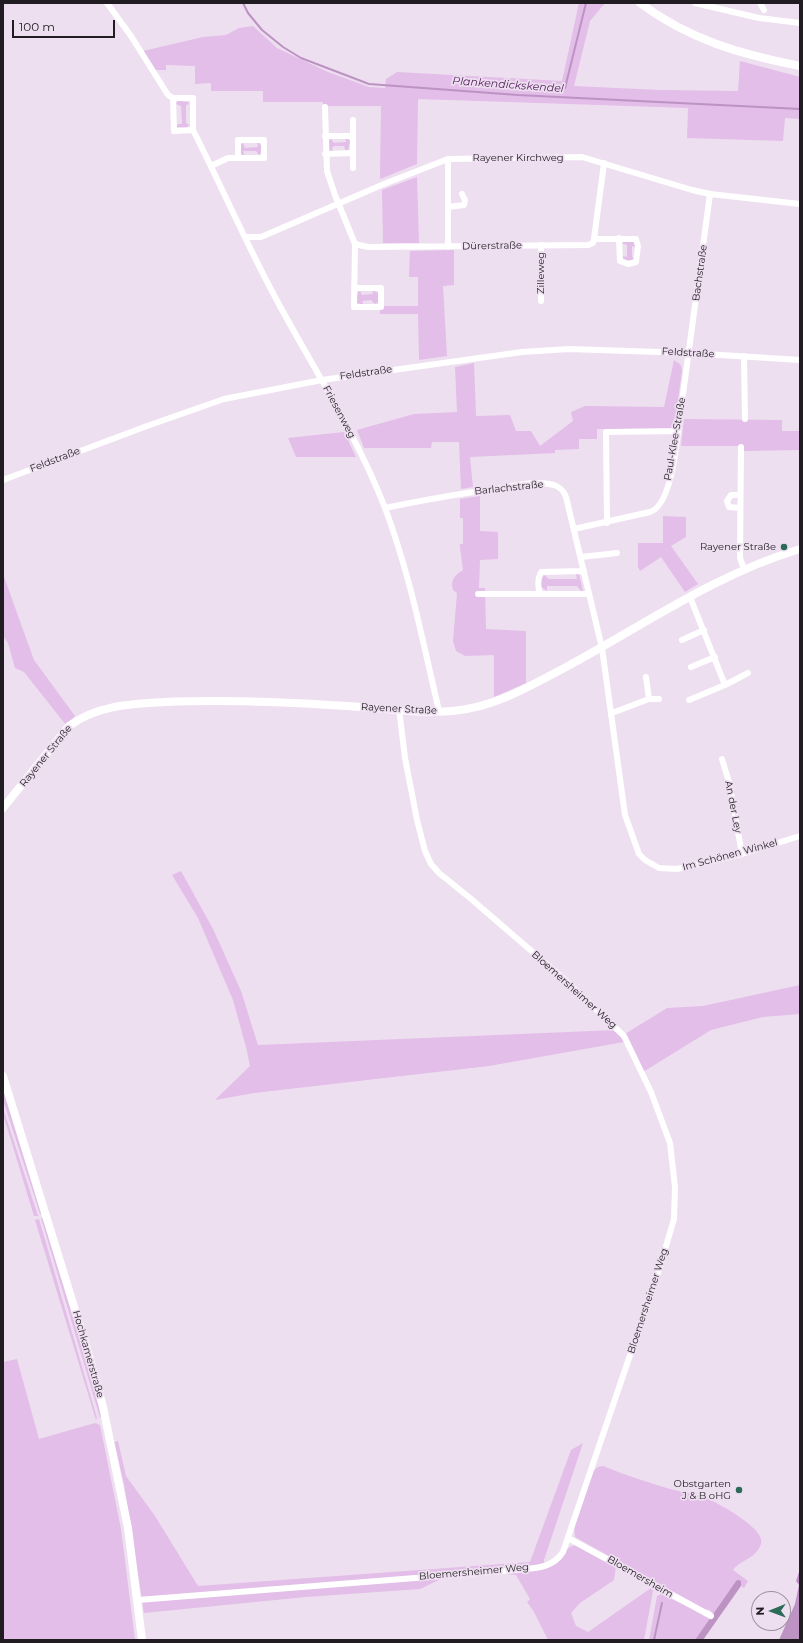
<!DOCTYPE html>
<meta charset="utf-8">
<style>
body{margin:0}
#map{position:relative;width:803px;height:1643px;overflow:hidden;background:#eedff0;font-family:Montserrat,sans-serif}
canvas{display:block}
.frame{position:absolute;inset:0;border:4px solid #211c22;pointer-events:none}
.north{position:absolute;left:751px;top:1591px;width:40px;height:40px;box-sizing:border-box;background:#eedff0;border:1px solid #9c919e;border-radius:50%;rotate:269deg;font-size:11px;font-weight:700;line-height:16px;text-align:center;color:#211c22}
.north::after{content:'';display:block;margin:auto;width:14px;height:18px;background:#2b6b58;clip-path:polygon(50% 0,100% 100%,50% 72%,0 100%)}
.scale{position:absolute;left:12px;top:20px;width:103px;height:18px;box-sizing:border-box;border:2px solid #211c22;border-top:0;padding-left:5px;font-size:12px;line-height:14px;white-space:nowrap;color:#211c22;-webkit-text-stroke:3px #eedff0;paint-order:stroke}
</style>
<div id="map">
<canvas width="803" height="1643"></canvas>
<div class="frame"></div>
<div class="north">N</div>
<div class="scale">100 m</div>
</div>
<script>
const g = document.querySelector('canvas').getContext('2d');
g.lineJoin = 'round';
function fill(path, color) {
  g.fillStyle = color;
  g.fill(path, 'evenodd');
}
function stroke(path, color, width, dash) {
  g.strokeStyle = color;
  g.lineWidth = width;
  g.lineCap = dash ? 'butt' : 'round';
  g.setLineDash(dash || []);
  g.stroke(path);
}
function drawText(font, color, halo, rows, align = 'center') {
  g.font = font + ' Montserrat,sans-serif';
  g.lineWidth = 3.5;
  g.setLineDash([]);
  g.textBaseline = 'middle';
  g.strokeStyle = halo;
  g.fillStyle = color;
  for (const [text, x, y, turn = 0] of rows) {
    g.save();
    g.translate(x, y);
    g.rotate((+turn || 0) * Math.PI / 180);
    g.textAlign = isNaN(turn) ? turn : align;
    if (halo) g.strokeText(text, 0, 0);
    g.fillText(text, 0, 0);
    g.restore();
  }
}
fill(new Path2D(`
 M 579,3 L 605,3 L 590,21 L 574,86 L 660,90 L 738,91 L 740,61 L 800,77 L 800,119 L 785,118 L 783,141 L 687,138 L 688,108 L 418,99 L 417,164 L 380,179 L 381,106 L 323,106 L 323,102 L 263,102 L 263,91 L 211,91 L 211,83 L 195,84 L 195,66 L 166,65 L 166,70 L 155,70 L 143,51 L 203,37 L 226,35 L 239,28 L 253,26 L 277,48 L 328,72 L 369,87 L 385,88 L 386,79 L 397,72 L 562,81 Z
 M 178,101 L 188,102 L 189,104 L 186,105 L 186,123 L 189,125 L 187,128 L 176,127 L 178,124 L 182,124 L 181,106 L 176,104 Z
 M 345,137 L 350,141 L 348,150 L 346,152 L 344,146 L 334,146 L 332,148 L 333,152 L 329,151 L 329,140 L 331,139 L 334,143 L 346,142 Z
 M 257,142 L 262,146 L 261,153 L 259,155 L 256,151 L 243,151 L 245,156 L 241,154 L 239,146 L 243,143 L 245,148 L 258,147 Z
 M 417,177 L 419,243 L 383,243 L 382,190 Z
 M 633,240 L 636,247 L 632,246 L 632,257 L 636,258 L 632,262 L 622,258 L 622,256 L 627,257 L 627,245 L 622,243 L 624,241 Z
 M 454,250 L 454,285 L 443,286 L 447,356 L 419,360 L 418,314 L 380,314 L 380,309 L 383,306 L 418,306 L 418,277 L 409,277 L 410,251 Z
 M 372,290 L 378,293 L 378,302 L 375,304 L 371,300 L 362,301 L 364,305 L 357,303 L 356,300 L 358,292 L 360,291 L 362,295 L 373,294 Z
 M 674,360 L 681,365 L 682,371 L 674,429 L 597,429 L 597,439 L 579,439 L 579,449 L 555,450 L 555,453 L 470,457 L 473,487 L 461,489 L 459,442 L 432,442 L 431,448 L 364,448 L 357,430 L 414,414 L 457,412 L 455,367 L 474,363 L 476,416 L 510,415 L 516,431 L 531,431 L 540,446 L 573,421 L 571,412 L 585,406 L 664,407 Z
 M 684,419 L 782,420 L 782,431 L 800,431 L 800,450 L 742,451 L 742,446 L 681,446 Z
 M 344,432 L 356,457 L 296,457 L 288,438 Z
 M 480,496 L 480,531 L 498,532 L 498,559 L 480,560 L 479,588 L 485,588 L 486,629 L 526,631 L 526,683 L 494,697 L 494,655 L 465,656 L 456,651 L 453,641 L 457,593 L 453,590 C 450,580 455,575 463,570 L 460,547 L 460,544 L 463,544 L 463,518 L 460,518 L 460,499 Z
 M 663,516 L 686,517 L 686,537 L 671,546 L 698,584 L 685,592 L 661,557 L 640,571 L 638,567 L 638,543 L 663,543 Z
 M 3,574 L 34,660 L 75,716 L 66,725 L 24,672 L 15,668 L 8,643 L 3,636 Z
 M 576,574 L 579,574 L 583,591 L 581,591 L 577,586 L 547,586 L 547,591 L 541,587 L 540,582 L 544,575 L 549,579 L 577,579 Z
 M 181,871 L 213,929 L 241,991 L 258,1045 L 616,1030 L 624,1042 L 489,1066 L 254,1093 L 215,1100 L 250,1066 L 246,1047 L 233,1000 L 198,918 L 172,875 Z
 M 800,985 L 800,1014 L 763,1017 L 711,1030 L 643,1072 L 625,1034 L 667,1008 L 703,1006 Z
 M 3,1087 L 42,1213 L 40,1214 L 3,1100 Z
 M 3,1108 L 38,1216 L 34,1216 L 3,1114 Z
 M 41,1218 L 44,1219 L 84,1350 L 102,1416 L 100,1418 Z
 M 39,1219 L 97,1418 L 96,1420 L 35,1220 Z
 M 17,1359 L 39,1439 L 95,1423 L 100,1425 L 121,1529 L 135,1640 L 3,1640 L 3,1362 Z
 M 118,1441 L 126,1476 L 155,1516 L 198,1586 L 530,1562 L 571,1450 L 583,1443 L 544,1560 L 545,1569 C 559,1565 563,1545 578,1545 L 616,1566 L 614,1580 L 580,1603 L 571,1613 L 576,1626 L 588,1632 L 651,1588 L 653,1591 L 644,1640 L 548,1640 L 534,1612 L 527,1602 L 530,1599 L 516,1575 L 497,1573 L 445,1577 L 420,1589 L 306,1597 L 144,1613 L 124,1484 L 114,1442 Z
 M 603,1466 C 625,1475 647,1482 670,1489 C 682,1492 697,1494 708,1499 C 720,1504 767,1530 761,1544 C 755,1560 741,1559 733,1570 L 748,1581 L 744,1588 L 741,1586 L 741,1583 L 736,1581 L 713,1614 L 710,1610 L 704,1609 L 575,1537 L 574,1524 L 592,1472 L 598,1467 Z
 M 661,1594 L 701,1613 L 704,1616 L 711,1618 L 695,1640 L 649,1640 L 657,1596 Z`), '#e2bee8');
fill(new Path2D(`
 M 800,1569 L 800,1640 L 779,1640 L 795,1604 L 799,1585 L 796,1581 Z
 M 738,1580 L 741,1581 L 741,1586 L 703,1640 L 695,1640 L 736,1581 Z`), '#bc93c3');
stroke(new Path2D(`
 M 243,3 L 248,13 L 262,30 L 283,47 L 301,58 L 369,84 L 518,95 L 800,109
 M 565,88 L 586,3
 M 654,1640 L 662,1603`), '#bc93c3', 2);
stroke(new Path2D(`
 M 107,3 L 131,36 L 168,95 L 173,98
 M 695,3 L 759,18 L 800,23
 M 760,3 L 764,10
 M 325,107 L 327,171 L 335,195 L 355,244 L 368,247 L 588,245 L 593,243 L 594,239 L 604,163
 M 353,120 L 353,153
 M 193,130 L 174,131 L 173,98 L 193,98 L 193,130 C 223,189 249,250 281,308 C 317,374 358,438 385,508 C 410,574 423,643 439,711
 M 325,136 L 353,136
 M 325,154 L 353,153 L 353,168
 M 448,159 L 448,247
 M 211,166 L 228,158 L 238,158 L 238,140 L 264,140 L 264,158 L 238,158
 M 448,207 L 464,205 L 465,200 L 462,194
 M 246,237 L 261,237 L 384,184 L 448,159 L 582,157 L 692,190 L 710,194 L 800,204
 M 594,239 L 636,239 L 638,246 L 636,262 L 628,264 L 620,261 L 619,238
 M 541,245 L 541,301
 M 354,288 L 381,288 L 381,307 L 354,307 L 355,244
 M 744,356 L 745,419
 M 741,447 L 740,558 L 744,569
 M 3,480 L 147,426 L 224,399 L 322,380 L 522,352 L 569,349 L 689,353 L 800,360
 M 385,508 C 424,500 463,493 502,488 C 519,485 537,480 554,485 C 560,487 564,491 566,497 L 602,648 L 625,815 L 639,854 L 645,860 L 659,868 L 677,869 L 742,854 L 800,836
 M 740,508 L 729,507 L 727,501 L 731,495 L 740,495
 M 607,523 L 606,432 L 678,431
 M 574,529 L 650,512 C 670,506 676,450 678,431 L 710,194
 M 581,557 L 617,553
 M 584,571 L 541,572 C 537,580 538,586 540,594 L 589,594
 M 478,594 L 540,594
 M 682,640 L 704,630
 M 691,667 L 715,657
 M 646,677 L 649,699
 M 725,685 L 748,673
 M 689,700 L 725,685 L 690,597
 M 612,713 L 649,699 L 659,699
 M 722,759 L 729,782 L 742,854
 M 568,1538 L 711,1616
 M 138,1600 L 516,1570 C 534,1568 552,1569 563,1552 L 659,1270 L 674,1219 L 675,1187 L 670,1143 L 651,1092 L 624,1036 L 564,979 L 470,898 L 439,873 L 431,864 L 425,851 L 417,820 L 405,758 L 399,709`), '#fff', 6);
stroke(new Path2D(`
 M 640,3 C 690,40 740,54 800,66
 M 3,808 L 69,726 C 97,705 132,704 165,702 C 226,699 287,702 348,706 C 382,708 419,714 453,711 C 496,707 530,686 568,666 C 644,625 716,574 800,549
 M 3,1076 L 87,1349 L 103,1407 L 128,1528 L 142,1640`), '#fff', 8);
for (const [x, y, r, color] of [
 [784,547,4,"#2b6b58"],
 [739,1490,4,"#2b6b58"]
]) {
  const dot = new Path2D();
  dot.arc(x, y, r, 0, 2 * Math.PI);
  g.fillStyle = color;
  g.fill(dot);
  stroke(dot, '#eedff0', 1.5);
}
drawText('10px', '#211c22', '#eedff0', [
 ["Rayener Kirchweg",518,158],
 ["Dürerstraße",492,246,-1],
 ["Zilleweg",541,273,-90],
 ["Bachstraße",700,273,-82],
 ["Feldstraße",688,353,3],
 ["Feldstraße",366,373,-8],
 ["Friesenweg",339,412,62],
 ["Paul-Klee-Straße",675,439,-80],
 ["Feldstraße",55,460,-21],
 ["Barlachstraße",509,488,-6],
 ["Rayener Straße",399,709,3],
 ["Rayener Straße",46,756,-51],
 ["An der Ley",733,807,79],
 ["Im Schönen Winkel",730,855,-15],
 ["Bloemersheimer Weg",574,990,42],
 ["Bloemersheimer Weg",648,1301,-72],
 ["Hochkamerstraße",88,1354,74],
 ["Bloemersheimer Weg",474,1572,-5],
 ["Bloemersheim",640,1577,30]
]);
drawText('10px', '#211c22', '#eedff0', [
 ["Rayener Straße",776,547],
 ["Obstgarten",731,1484],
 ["J & B oHG",731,1496]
], 'right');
drawText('italic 11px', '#501e59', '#eedff0', [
 ["Plankendickskendel",508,85,4]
]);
</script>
